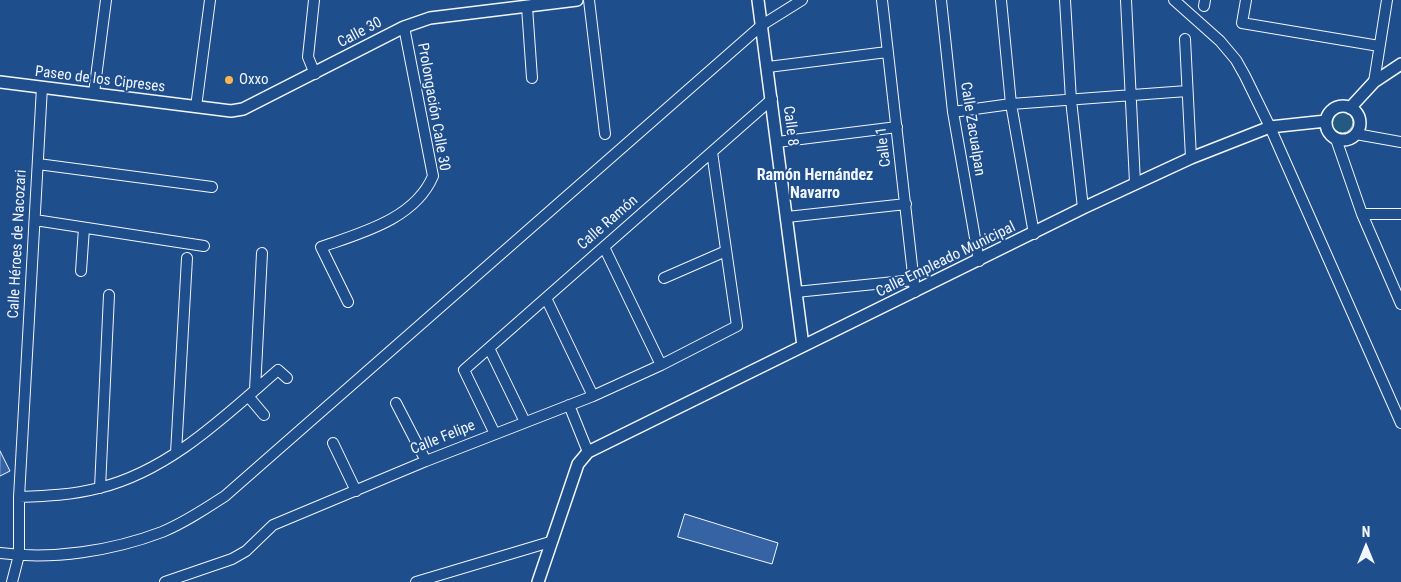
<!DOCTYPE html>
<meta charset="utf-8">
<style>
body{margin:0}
#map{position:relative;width:1401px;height:582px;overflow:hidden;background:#1f4e8c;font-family:"Roboto Condensed",sans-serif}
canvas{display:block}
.north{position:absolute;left:1341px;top:522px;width:50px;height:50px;-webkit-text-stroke:4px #1f4e8c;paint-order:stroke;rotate:0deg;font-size:14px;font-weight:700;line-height:20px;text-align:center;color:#f2f6ff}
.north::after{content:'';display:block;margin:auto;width:18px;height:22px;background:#f2f6ff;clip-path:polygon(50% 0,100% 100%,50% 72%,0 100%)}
</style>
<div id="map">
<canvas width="1401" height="582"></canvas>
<div class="north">N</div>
</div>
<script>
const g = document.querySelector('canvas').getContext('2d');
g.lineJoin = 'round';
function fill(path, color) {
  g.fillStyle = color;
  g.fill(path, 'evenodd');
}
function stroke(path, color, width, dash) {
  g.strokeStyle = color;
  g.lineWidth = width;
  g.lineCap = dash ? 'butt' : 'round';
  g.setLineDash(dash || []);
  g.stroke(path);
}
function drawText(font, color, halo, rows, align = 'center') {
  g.font = font + ' "Roboto Condensed",sans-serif';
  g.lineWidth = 4;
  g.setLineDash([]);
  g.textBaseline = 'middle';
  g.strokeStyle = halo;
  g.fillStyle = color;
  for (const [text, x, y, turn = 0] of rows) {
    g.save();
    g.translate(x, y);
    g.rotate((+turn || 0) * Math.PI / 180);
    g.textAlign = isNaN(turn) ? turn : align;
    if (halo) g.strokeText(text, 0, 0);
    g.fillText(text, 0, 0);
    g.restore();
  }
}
const green = new Path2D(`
 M1331 122a11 11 0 1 1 22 0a11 11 0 1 1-22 0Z`);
fill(green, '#245a82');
stroke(green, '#a8bbd7', 1);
const building = new Path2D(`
 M 0,451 L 10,471 L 0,476 Z
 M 685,514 L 778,543 L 772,564 L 678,537 Z`);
fill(building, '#3563a3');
stroke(building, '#f2f6ff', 1);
const minor = new Path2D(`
 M 314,0 L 308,57 L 315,74
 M 589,0 L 605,134
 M 882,0 L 915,292
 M 941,0 L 953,112 L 979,261
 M 1001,0 L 1011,104 L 1034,234
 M 1065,0 L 1071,100 L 1083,208
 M 1126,0 L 1135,183
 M 1174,0 L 1220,41 L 1236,60 L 1245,76 L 1270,127 L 1401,423
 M 1246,0 L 1242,23 L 1379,46
 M 1204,6 L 1205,0
 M 527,7 L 532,78
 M 1185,39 L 1191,158
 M 768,67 L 887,52
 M 1374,82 L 1387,0
 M 94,93 L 106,0
 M 196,107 L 210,0
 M 953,112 L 1011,104 L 1187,91
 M 1356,134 L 1401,142
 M 1336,139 L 1362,214 L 1401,304
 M 777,142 L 897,127
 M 38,164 L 212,187
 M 1362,214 L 1401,214
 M 787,217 L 906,204
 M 35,220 L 204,246
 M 604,247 L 661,365
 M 81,271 L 84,228
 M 664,278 L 726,251
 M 796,292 L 914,280
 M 546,298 L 593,396
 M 348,302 L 321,247 C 361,233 415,219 433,176 L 404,27
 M 489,348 L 525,422
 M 255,390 L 262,253
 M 248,396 L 264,415
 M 396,403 L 426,461
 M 569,405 L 588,452
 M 495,434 L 464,370 L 772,99
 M 333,443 L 356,491
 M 176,453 L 187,258
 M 100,488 L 109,295
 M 19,497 C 46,496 72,495 99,488 C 169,471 225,416 278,370 L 287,378
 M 0,553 C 53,560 112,551 162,532 C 184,523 205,509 225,496 L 762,25 L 802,0
 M 12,582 L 19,555 L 19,497 L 42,87
 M 165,582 L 232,559 L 246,551 L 273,525 L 426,461 L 593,396 L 661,365 L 737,326 L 712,152
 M 416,582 L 550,542`);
const tertiary = new Path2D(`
 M 758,0 L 803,346
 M 0,82 L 231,111 L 243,109 L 404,27 L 430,18 L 577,0
 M1326 123a17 17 0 1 1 34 0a17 17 0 1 1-34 0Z
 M 1350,108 L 1374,82 L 1401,64
 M 538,582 L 578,464 L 588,452 L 1083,208 L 1191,158 L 1270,127 L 1326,121`);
stroke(minor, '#f2f6ff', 12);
stroke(tertiary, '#f2f6ff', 14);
stroke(minor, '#1f4e8c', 10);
stroke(tertiary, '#1f4e8c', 11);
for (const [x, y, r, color] of [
 [229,80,5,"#ffb74d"]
]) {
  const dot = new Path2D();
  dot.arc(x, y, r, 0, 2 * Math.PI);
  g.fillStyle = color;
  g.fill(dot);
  stroke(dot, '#1f4e8c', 2);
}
drawText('15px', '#f2f6ff', '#1f4e8c', [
 ["Calle 30",360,33,-28],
 ["Paseo de los Cipreses",100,80,7],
 ["Prolongación Calle 30",433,107,80],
 ["Calle 8",790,126,83],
 ["Calle Zacualpan",972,129,81],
 ["Calle 1",884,147,-97],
 ["Calle Ramón",608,223,-41],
 ["Calle Héroes de Nacozari",18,244,-87],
 ["Calle Empleado Municipal",946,260,-26],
 ["Calle Felipe",443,438,-22]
]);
drawText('15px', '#f2f6ff', '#1f4e8c', [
 ["Oxxo",239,80]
], 'left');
drawText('bold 16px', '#f2f6ff', '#1f4e8c', [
 ["Ramón Hernández",815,176],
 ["Navarro",815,194]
]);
</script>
